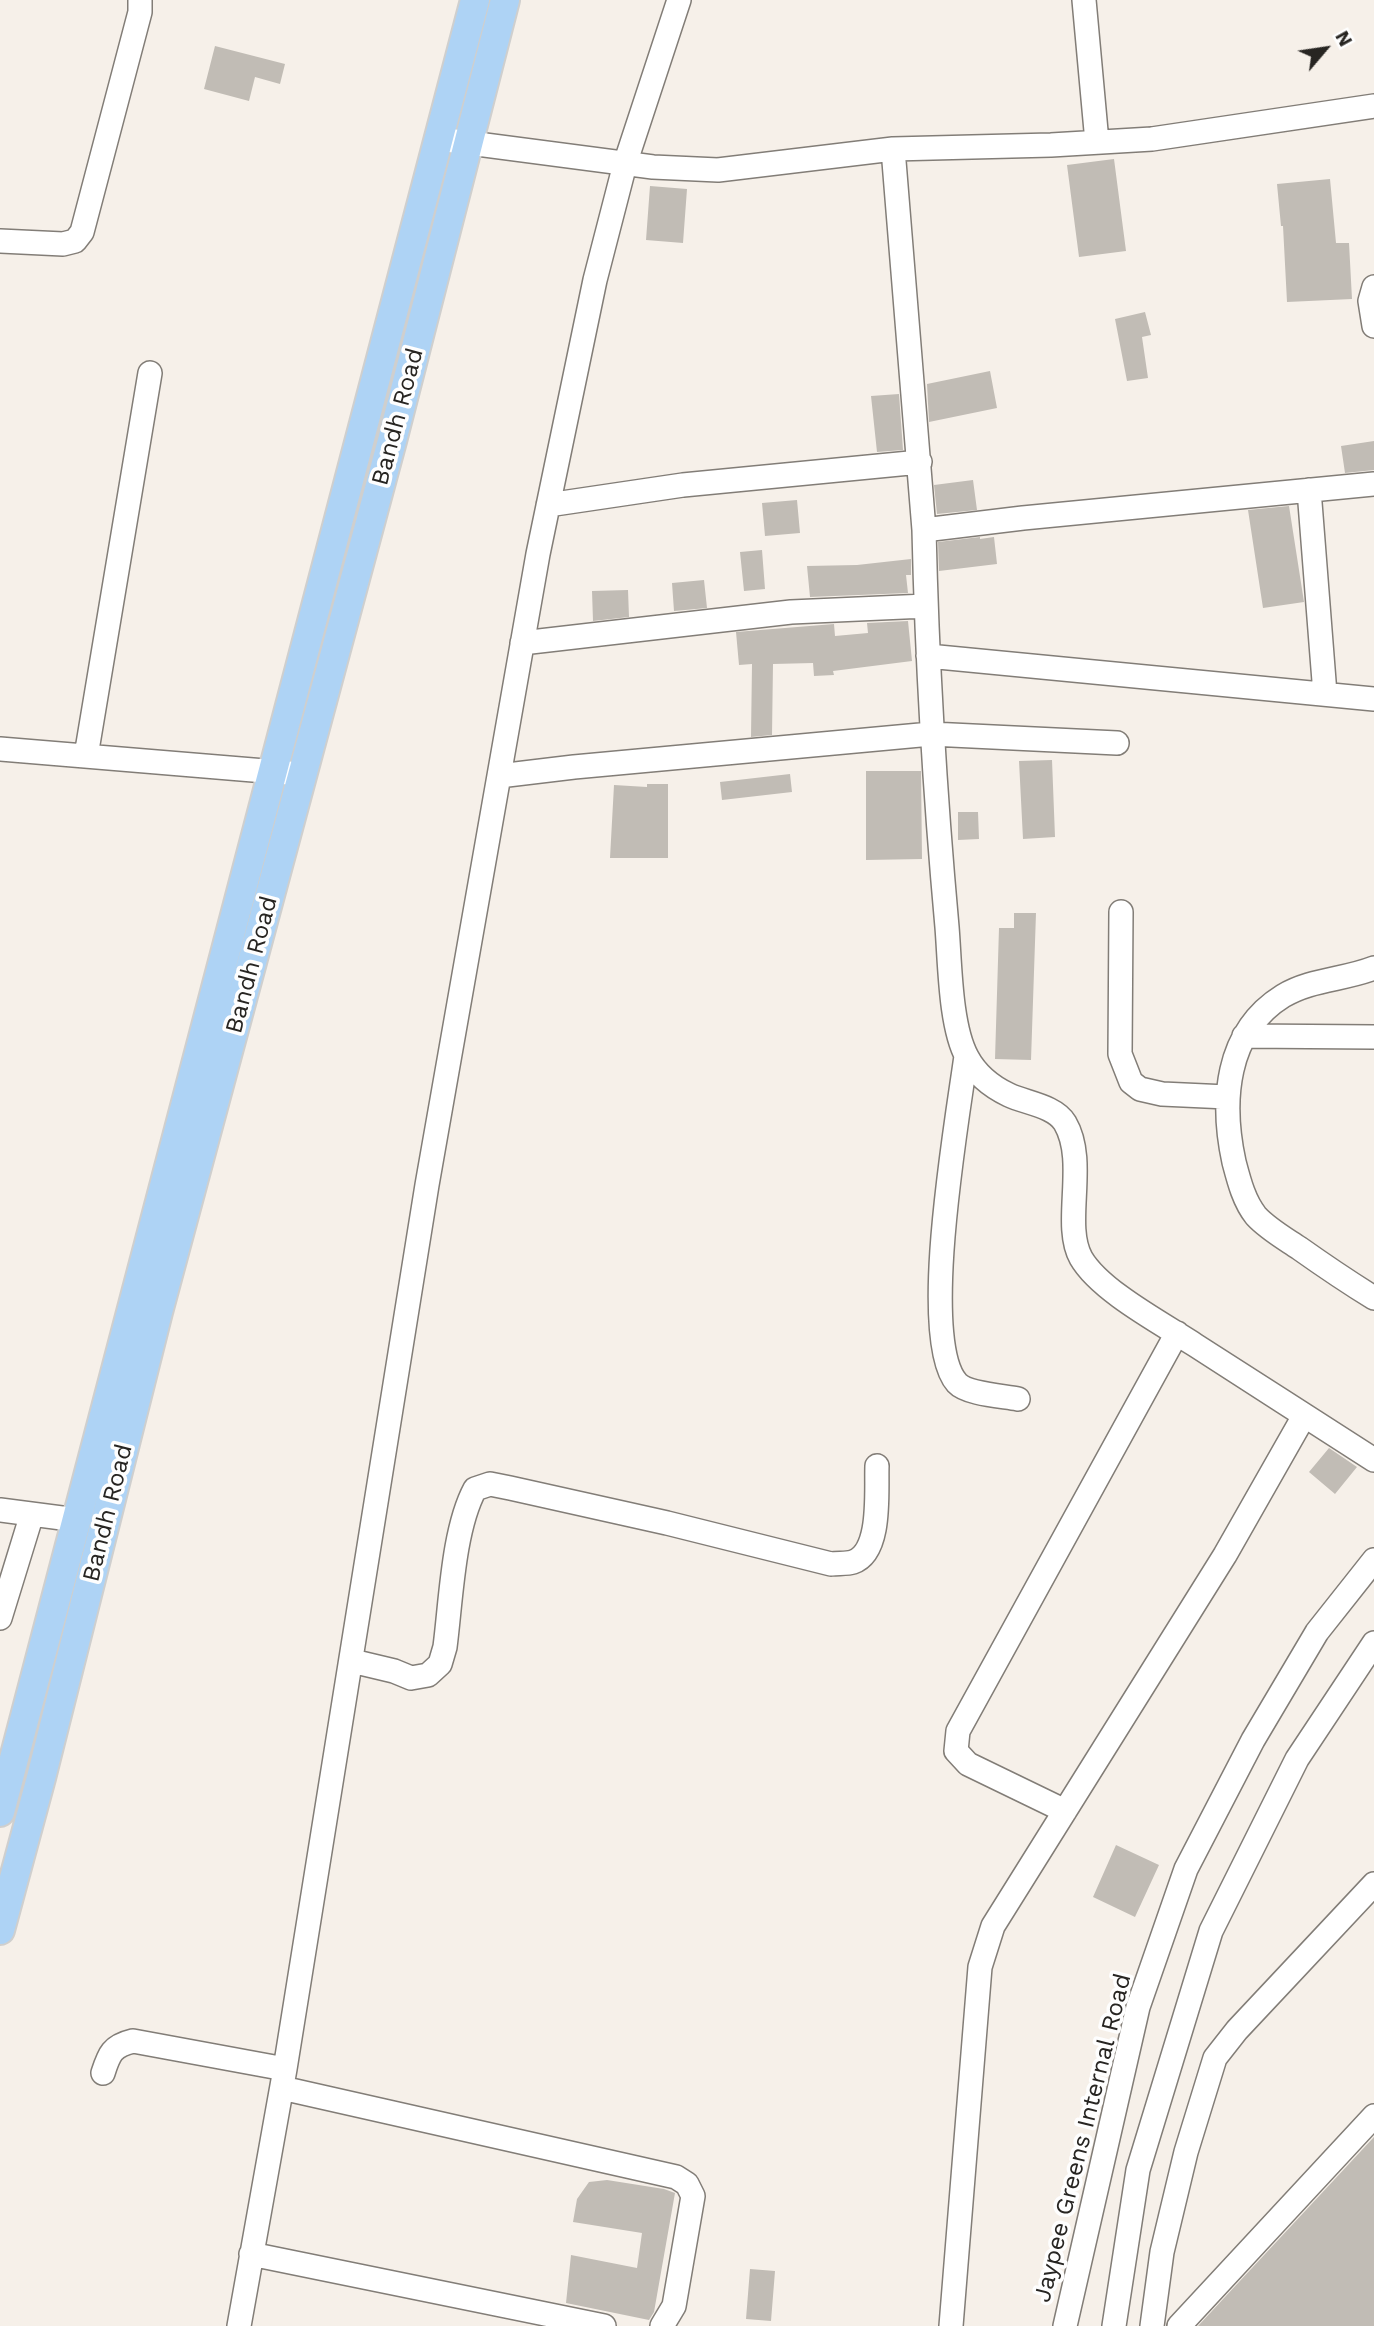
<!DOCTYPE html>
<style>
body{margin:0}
#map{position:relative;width:1374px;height:2326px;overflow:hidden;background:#f6f0e9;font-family:"Work Sans",sans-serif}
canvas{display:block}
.north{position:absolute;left:1290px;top:14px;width:70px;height:70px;-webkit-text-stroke:5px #fefefe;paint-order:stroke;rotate:61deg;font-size:19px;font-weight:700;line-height:28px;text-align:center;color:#272522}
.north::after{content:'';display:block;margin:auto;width:24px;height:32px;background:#272522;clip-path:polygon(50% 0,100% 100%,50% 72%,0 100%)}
</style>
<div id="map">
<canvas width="1374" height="2326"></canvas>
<div class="north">N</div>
</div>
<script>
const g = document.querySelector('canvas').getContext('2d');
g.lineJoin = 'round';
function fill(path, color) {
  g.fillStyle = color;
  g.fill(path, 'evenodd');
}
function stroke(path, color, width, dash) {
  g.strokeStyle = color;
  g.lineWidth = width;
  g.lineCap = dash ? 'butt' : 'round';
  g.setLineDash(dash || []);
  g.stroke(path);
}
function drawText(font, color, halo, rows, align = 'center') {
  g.font = font + ' "Work Sans",sans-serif';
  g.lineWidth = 7;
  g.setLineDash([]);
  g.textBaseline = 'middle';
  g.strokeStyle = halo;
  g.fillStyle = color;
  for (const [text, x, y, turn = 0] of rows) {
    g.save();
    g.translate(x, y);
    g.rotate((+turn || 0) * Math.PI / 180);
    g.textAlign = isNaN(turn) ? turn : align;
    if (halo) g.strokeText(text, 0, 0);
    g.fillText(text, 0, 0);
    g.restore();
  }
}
fill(new Path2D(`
 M 215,46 L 285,64 L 280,84 L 255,77 L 249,101 L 204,89 Z
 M 1114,159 L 1126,251 L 1079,257 L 1067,165 Z
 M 1330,179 L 1336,243 L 1349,243 L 1352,299 L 1287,302 L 1283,226 L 1281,226 L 1277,184 Z
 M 650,186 L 687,189 L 683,243 L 646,240 Z
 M 1145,312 L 1151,335 L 1142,337 L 1148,378 L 1127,381 L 1115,319 Z
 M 990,371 L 997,408 L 929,422 L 927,384 Z
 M 899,394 L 903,450 L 877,452 L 871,396 Z
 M 1374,441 L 1374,470 L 1345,473 L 1341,446 Z
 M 973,480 L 977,510 L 937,514 L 934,485 Z
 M 797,500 L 800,533 L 765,536 L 762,503 Z
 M 1289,506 L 1304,602 L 1263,608 L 1248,510 Z
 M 980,537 L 980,539 L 994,537 L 997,564 L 939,571 L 938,542 Z
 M 762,550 L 765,589 L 744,591 L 740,552 Z
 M 911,559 L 911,575 L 906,575 L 908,593 L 810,597 L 807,566 L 857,565 Z
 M 704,580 L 707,608 L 674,611 L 672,583 Z
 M 628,590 L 629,617 L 593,621 L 592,591 Z
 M 908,621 L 912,661 L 833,671 L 834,675 L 814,676 L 813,663 L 773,664 L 772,735 L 751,737 L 752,664 L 739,665 L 736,632 L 834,624 L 835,636 L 868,633 L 867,623 Z
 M 1052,760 L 1055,837 L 1023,839 L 1019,761 Z
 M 866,771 L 921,771 L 922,859 L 866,860 Z
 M 790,774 L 792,792 L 722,800 L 720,782 Z
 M 647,784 L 668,784 L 668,858 L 610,858 L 614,785 L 647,787 Z
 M 958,812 L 978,812 L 979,839 L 958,840 Z
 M 1014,913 L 1036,913 L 1031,1060 L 995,1059 L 999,928 L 1014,928 Z
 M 1329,1448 L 1357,1467 L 1335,1494 L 1309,1472 Z
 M 1116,1845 L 1159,1865 L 1135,1917 L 1093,1897 Z
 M 1374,2137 L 1374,2326 L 1198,2326 Z
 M 607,2180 L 664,2189 L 675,2193 L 654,2312 L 649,2320 L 566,2303 L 571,2255 L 637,2268 L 642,2233 L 573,2222 L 577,2199 L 589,2182 Z
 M 750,2269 L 775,2271 L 771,2321 L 746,2319 Z`), '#c1bcb5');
const minor = new Path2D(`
 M 1084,0 L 1097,142
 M 439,139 L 653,167 L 718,170 L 893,149 L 924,530 L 1023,518 L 1374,484
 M 893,149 L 1051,145 L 1152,139 L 1374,106
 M 0,241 L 63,244 L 75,241 L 82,232 L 140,12 L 140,0
 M 1374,287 L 1370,301 L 1374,326
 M 1309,490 L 1325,694
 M 548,505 L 683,485 L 920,462
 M 924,530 C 927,663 935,795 947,927 C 950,963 950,1026 967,1057 C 976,1074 992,1087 1009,1095 C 1026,1103 1055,1106 1065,1123 C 1088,1162 1062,1224 1081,1258 C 1100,1291 1163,1324 1195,1345 C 1255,1383 1314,1422 1374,1460
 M 522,643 L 791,612 L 926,606
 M 928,656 L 1374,699
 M 0,749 L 289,773
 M 86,756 L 150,373
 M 499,776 L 574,767 L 931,734 L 1117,743
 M 1121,912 L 1120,1054 L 1131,1082 L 1140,1089 L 1162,1094 L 1227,1097
 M 1374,968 C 1344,980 1311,979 1283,996 C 1225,1032 1221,1102 1234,1162 C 1239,1181 1244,1201 1256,1216 C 1268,1229 1284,1238 1299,1248 C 1323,1265 1348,1282 1374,1298
 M 1244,1036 L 1374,1037
 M 966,1056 C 958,1116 918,1340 957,1383 C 967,1394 1003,1396 1018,1399
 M 0,1510 L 77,1520
 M 0,1618 L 32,1514
 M 352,1661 L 394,1671 L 411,1678 L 428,1675 L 440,1664 L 445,1647 C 451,1601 453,1530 475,1489 L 490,1484 L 510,1488 L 667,1523 L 831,1564 C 838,1563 847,1564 853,1562 C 882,1552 876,1491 877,1466
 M 1065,1811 L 968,1764 L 956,1751 L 958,1731 L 1177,1333
 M 103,2073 C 109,2054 112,2046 133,2041 L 285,2069
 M 282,2088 L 676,2177 L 687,2184 L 693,2196 L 674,2306 L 662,2326
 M 251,2254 L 604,2326
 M 239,2326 L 285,2069 L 427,1185 L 538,554 L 595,280 L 625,164 L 679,0
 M 951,2326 L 980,1967 L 993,1926 L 1225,1555 L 1304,1416
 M 1065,2326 L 1138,2007 L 1186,1869 L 1253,1740 L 1317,1632 L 1374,1560
 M 1114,2326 L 1138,2170 L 1211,1931 L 1297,1759 L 1374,1643
 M 1152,2326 L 1162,2252 L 1186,2152 L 1215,2058 L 1237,2030 L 1374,1884
 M 1179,2326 L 1374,2116`);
const major = new Path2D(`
 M 0,1812 L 475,0
 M 0,1930 L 41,1778 L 158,1312 L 392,441 L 505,0`);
stroke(minor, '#827d77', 26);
stroke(major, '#cfcfce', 32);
stroke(minor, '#fff', 23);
stroke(major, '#aed3f5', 28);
drawText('24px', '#272522', '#fefefe', [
 ["Bandh Road",398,417,-75],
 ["Bandh Road",252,965,-75],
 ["Bandh Road",108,1513,-76],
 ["Jaypee Greens Internal Road",1083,2138,-76]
]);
</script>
